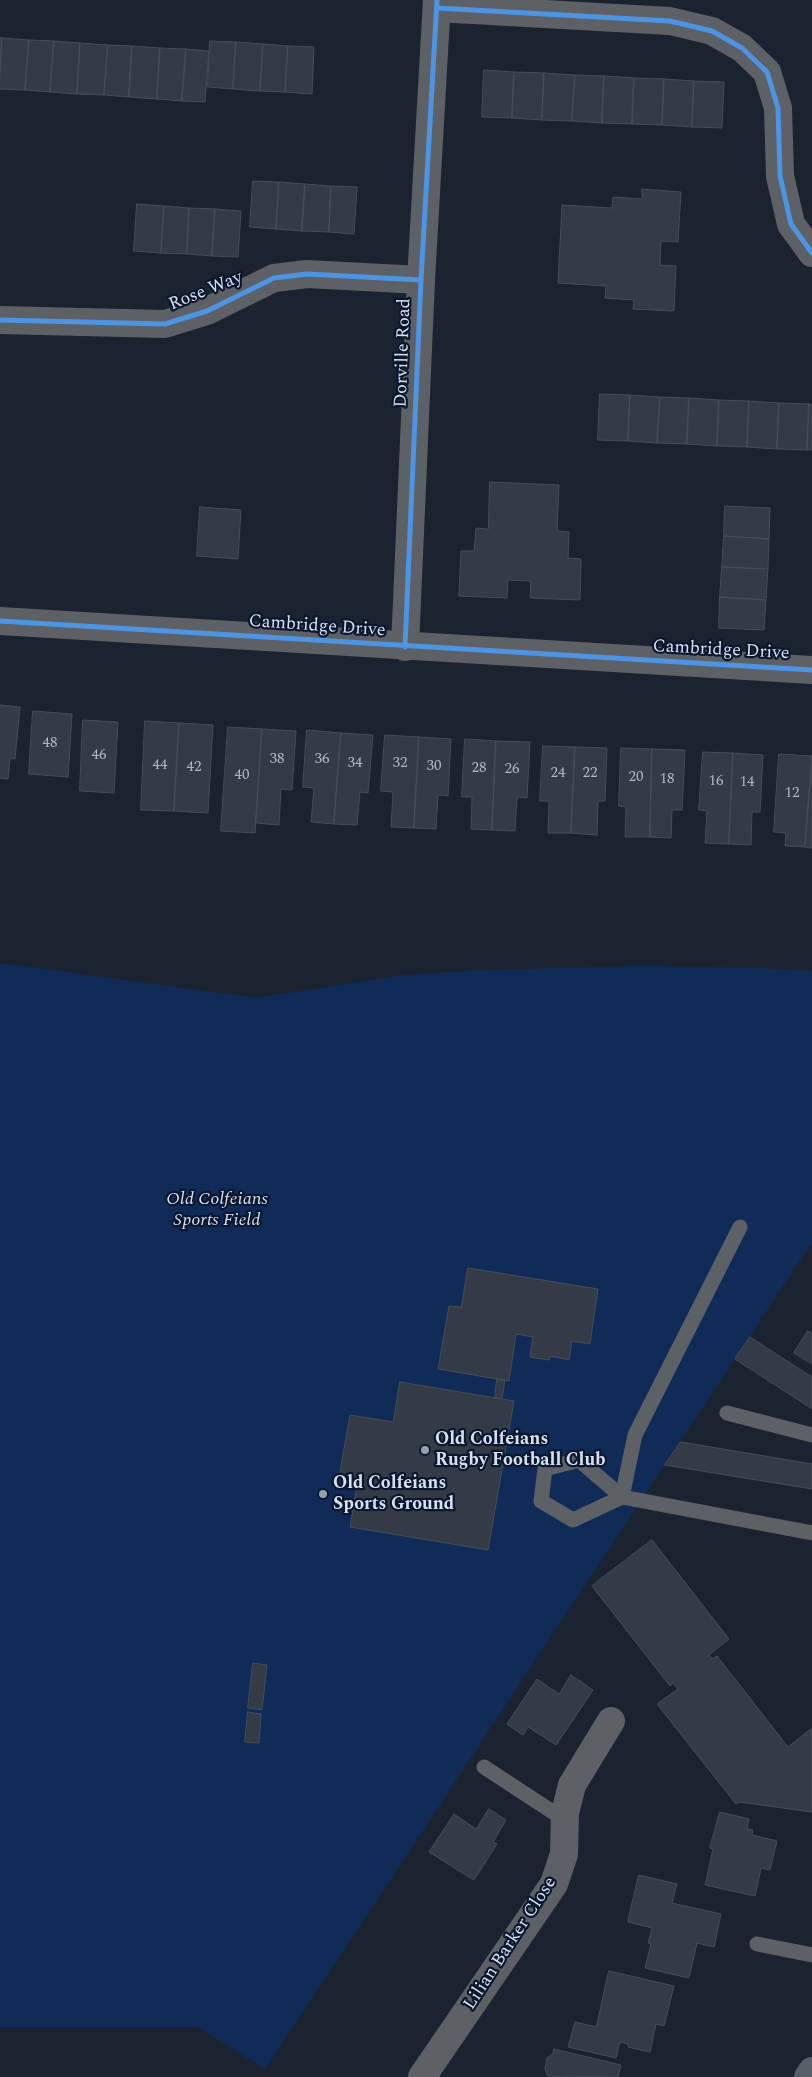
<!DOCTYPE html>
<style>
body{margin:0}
canvas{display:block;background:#1b2330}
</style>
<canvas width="812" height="2077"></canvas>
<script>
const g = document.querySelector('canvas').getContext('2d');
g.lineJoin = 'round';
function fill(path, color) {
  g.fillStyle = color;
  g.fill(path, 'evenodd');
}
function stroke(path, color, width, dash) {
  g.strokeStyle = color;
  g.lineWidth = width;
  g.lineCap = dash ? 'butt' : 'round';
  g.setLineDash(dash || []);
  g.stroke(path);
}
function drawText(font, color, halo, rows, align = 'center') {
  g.font = font + ' Spectral,serif';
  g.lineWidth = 4.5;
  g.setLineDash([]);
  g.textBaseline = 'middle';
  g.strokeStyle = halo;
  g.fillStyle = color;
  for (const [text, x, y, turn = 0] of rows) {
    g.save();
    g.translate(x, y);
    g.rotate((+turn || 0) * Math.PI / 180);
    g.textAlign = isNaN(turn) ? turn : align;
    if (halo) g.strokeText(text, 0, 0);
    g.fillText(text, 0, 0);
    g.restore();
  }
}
fill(new Path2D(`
 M 0,963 L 256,998 L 404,975 L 484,970 L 643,966 L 757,968 L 812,971 L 812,1242 L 265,2069 L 198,2027 L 0,2027 Z`), '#102b58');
const building = new Path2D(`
 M 0,37 L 2,38 L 0,70 Z
 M 2,38 L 29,40 L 25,90 L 0,89 Z
 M 29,40 L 54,41 L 50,92 L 25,90 Z
 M 54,41 L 80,43 L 77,94 L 50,92 Z
 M 210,41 L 236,42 L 233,89 L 208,87 Z
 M 236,42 L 263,44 L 260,91 L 233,89 Z
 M 80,43 L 108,45 L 104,95 L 77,94 Z
 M 263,44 L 288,46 L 285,92 L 260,91 Z
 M 108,45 L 132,46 L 129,97 L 104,95 Z
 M 132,46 L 160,48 L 157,99 L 129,97 Z
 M 288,46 L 314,47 L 312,94 L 285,92 Z
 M 160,48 L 186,49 L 182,101 L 157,99 Z
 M 186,49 L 209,51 L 205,102 L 182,101 Z
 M 484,70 L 514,72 L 512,118 L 482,117 Z
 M 514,72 L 544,73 L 542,120 L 512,118 Z
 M 544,73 L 575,75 L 572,121 L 542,120 Z
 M 575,75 L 604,76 L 602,123 L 572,121 Z
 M 604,76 L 634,78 L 632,124 L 602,123 Z
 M 634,78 L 664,79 L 662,125 L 632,124 Z
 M 664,79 L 694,81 L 692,127 L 662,125 Z
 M 694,81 L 724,82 L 722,128 L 692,127 Z
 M 253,181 L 279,182 L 276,229 L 250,227 Z
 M 279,182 L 305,184 L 302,231 L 276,229 Z
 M 305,184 L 331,186 L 329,232 L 302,231 Z
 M 331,186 L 357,187 L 354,234 L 329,232 Z
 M 642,189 L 681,192 L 678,242 L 661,241 L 660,265 L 676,266 L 674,311 L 633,309 L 634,300 L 605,298 L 606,286 L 558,283 L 562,205 L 612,208 L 613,197 L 642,199 Z
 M 137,204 L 164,206 L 161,253 L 134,251 Z
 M 164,206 L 189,208 L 187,254 L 161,253 Z
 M 189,208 L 215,209 L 212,256 L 187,254 Z
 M 215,209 L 241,211 L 238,257 L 212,256 Z
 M 600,394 L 630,395 L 628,441 L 598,440 Z
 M 630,395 L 660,397 L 657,443 L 628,441 Z
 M 660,397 L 689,398 L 687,444 L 657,443 Z
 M 689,398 L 719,400 L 717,446 L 687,444 Z
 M 719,400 L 749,401 L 747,447 L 717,446 Z
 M 749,401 L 779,403 L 777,449 L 747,447 Z
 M 779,403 L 809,404 L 807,450 L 777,449 Z
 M 809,404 L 812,405 L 812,450 L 807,450 Z
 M 490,482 L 559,485 L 557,531 L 569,532 L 568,558 L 581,559 L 580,600 L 530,598 L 531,581 L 508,580 L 507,598 L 459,596 L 461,551 L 474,551 L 476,528 L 488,529 Z
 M 725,506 L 770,508 L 769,539 L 724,536 Z
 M 200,507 L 241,510 L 238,559 L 197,556 Z
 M 724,536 L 769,539 L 768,569 L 722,567 Z
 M 722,567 L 768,569 L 766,600 L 720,597 Z
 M 720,597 L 766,600 L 764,630 L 719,628 Z
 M 0,705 L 20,707 L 15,759 L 10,758 L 8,779 L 0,778 Z
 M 33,711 L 72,714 L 68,777 L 29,774 Z
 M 83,720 L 118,722 L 114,793 L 80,791 Z
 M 145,721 L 179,723 L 174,811 L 141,810 Z
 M 179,723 L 213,725 L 208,813 L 174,811 Z
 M 228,727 L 262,729 L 255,833 L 221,831 Z
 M 262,729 L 296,731 L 292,790 L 281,789 L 279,825 L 256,823 Z
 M 307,730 L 341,733 L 334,824 L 311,822 L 314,788 L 303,787 Z
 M 341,733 L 373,735 L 368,793 L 360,792 L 357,825 L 334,824 Z
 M 385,735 L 419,737 L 414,828 L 391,827 L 393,792 L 381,791 Z
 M 419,737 L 451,739 L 448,796 L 438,795 L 436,829 L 414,828 Z
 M 465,739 L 496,741 L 492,830 L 471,829 L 472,797 L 462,797 Z
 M 496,741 L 530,742 L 527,798 L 517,797 L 515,831 L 492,830 Z
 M 543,746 L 575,747 L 571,833 L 548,833 L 549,801 L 540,801 Z
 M 575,747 L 607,748 L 605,801 L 598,801 L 597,835 L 571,833 Z
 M 621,748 L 652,749 L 650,837 L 625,837 L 626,807 L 619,806 Z
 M 652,749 L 685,750 L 682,810 L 672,810 L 671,838 L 650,837 Z
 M 703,752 L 733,753 L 729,844 L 705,843 L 707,811 L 699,810 Z
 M 733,753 L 763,755 L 760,812 L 752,812 L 751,845 L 729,844 Z
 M 779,754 L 812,756 L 805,847 L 785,846 L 786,833 L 774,832 Z
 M 812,756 L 812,848 L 805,847 Z
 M 468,1268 L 598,1289 L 590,1344 L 572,1341 L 569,1360 L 550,1356 L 549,1360 L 530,1357 L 533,1337 L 516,1334 L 509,1381 L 438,1369 L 449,1306 L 461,1307 Z
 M 808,1331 L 812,1334 L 812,1364 L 794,1353 Z
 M 750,1337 L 812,1377 L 812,1409 L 735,1359 Z
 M 497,1379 L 505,1380 L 502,1399 L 495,1398 Z
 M 400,1382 L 514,1401 L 488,1550 L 350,1527 L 358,1480 L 339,1477 L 350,1415 L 393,1422 Z
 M 681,1442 L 812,1464 L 812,1489 L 665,1465 Z
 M 652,1540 L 729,1639 L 709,1655 L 712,1659 L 717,1656 L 788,1747 L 812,1728 L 812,1812 L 739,1802 L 736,1804 L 657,1704 L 678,1689 L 673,1683 L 670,1686 L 592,1586 Z
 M 253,1663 L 267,1665 L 262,1710 L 248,1708 Z
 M 571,1675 L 593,1690 L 556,1745 L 528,1727 L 523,1735 L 507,1724 L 537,1679 L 559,1694 Z
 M 248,1712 L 261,1714 L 259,1743 L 245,1742 Z
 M 489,1809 L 506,1820 L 493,1842 L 497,1844 L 474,1880 L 429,1852 L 454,1814 L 476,1829 Z
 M 720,1812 L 749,1819 L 747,1829 L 753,1830 L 752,1835 L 777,1841 L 770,1870 L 761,1868 L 755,1896 L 705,1885 L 713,1849 L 710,1848 Z
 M 639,1875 L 677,1884 L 672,1903 L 721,1914 L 714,1947 L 697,1943 L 689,1978 L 645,1968 L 651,1944 L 648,1943 L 652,1928 L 628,1922 Z
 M 609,1971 L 674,1986 L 664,2026 L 656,2024 L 650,2052 L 628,2047 L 628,2044 L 620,2042 L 616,2058 L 568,2047 L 575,2022 L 596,2027 Z
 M 554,2049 L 621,2065 L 618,2077 L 548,2076 L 545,2069 L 547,2058 L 553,2053 Z`);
fill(building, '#353b46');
stroke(building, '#464d58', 1);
stroke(new Path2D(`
 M 740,1227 L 635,1435 L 622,1497 L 812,1533
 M 727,1413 L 812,1435
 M 579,1460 L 622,1497 L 573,1520 L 541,1501 L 545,1469 Z
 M 484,1767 L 565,1820
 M 757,1944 L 812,1955`), '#5d6166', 15);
stroke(new Path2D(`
 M 437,8 L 670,21 L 712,31 L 742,48 L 767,72 L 778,108 L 780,176 L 791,224 L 812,253
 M 0,320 L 165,324 L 207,311 L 274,278 L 307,274 L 421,280
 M 0,621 L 812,670
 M 405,647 L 421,280 L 437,0
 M 422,2077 L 554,1884 L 564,1854 L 565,1813 L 572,1785 L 611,1721`), '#5d6166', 28);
stroke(new Path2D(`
 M 808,2077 L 812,2071`), '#595f69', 28);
stroke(new Path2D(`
 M 437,8 L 670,21 L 712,31 L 742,48 L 767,72 L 778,108 L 780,176 L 791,224 L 812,253
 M 0,320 L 165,324 L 207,311 L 274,278 L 307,274 L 421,280
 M 0,621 L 812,670
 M 405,647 L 421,280 L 437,0`), '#4d94e3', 5);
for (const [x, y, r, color] of [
 [425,1450,5,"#959ead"],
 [323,1494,5,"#959ead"]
]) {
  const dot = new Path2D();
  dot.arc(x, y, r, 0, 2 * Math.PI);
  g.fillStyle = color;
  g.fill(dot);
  stroke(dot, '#0a172e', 2);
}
drawText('15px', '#aeb7c6', null, [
 ["48",50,744],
 ["46",99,756],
 ["38",277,760],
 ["36",322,760],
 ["34",355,764],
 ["32",400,764],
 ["44",160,766],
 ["30",434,767],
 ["42",194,768],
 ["28",479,769],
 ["26",512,770],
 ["24",558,774],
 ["22",590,774],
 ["40",242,776],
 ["20",636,778],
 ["18",667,780],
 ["16",716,782],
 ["14",747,783],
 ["12",792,794]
]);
drawText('18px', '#d7e0f1', '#0a172e', [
 ["Rose Way",206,292,-22],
 ["Dorville Road",404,353,-88],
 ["Cambridge Drive",317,627,4],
 ["Cambridge Drive",721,651,3],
 ["Lilian Barker Close",511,1944,-57]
]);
drawText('italic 18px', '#d5dff0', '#0a172e', [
 ["Old Colfeians",217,1200],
 ["Sports Field",217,1221]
]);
drawText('bold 18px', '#d7e0f1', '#0a172e', [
 ["Old Colfeians",435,1440],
 ["Rugby Football Club",435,1461],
 ["Old Colfeians",333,1484],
 ["Sports Ground",333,1505]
], 'left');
</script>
